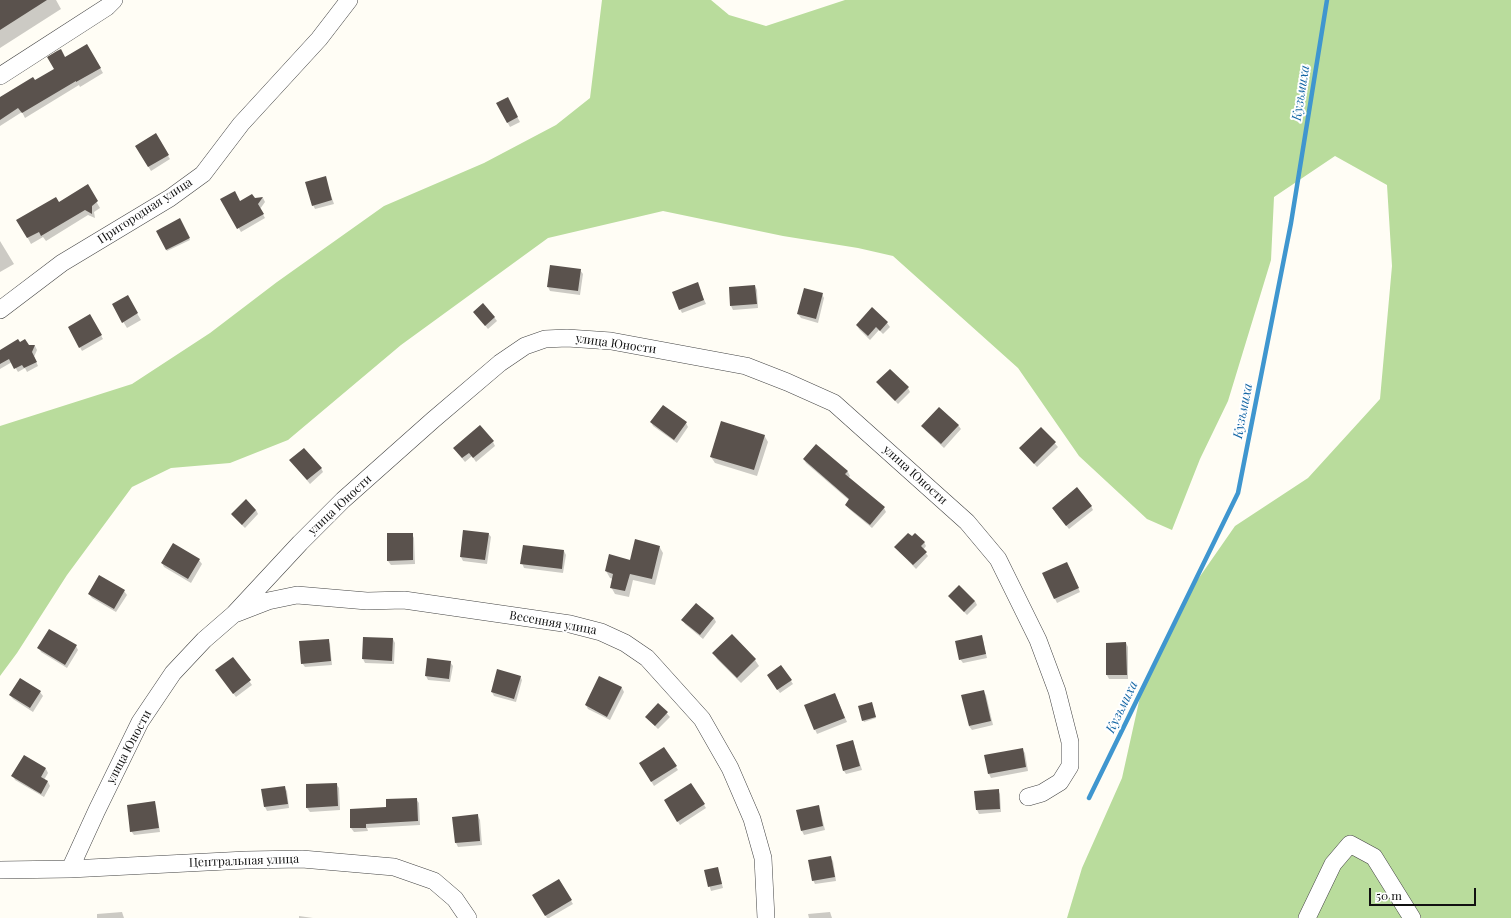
<!DOCTYPE html>
<html>
<head>
<meta charset="utf-8">
<style>
  body { margin:0 }
  #map { position:relative; width:1511px; height:918px; overflow:hidden; background:#fffdf5; font-family:"Playfair Display",serif }
  canvas { display:block }
  .scale { position:absolute; left:1369px; top:888px; width:107px; height:18px; box-sizing:border-box; border:2px solid #111; border-top:0; padding-left:5px; font-size:12px; line-height:14px; white-space:nowrap; color:#111; -webkit-text-stroke:3px #fff; paint-order:stroke }
</style>
</head>
<body>
<div id="map">
<canvas width="1511" height="918"></canvas>
<div class="scale">50 m</div>
</div>
<script>
const g = document.querySelector('canvas').getContext('2d');
g.lineJoin = 'round';
function fill(path, color) { g.fillStyle = color; g.fill(path, 'evenodd'); }
function trace(path, color, width, dash) { g.strokeStyle = color; g.lineWidth = width; g.lineCap = dash ? 'butt' : 'round'; g.setLineDash(dash || []); g.stroke(path); }
function write(font, color, halo, rows, align = 'center') {
  g.font = font + ' "Playfair Display",serif'; g.lineWidth = 4; g.setLineDash([]); g.textBaseline = 'middle'; g.strokeStyle = halo; g.fillStyle = color; for (const [text, x, y, turn = 0] of rows) {
    g.save(); g.translate(x, y); g.rotate((+turn || 0) * Math.PI / 180); g.textAlign = isNaN(turn) ? turn : align; if (halo) g.strokeText(text, 0, 0); g.fillText(text, 0, 0); g.restore();
  }
}
fill(new Path2D(`
  M 602,0 L 711,0 L 729,15 L 766,26 L 845,0 L 1511,0 L 1511,918 L 1067,918 L 1082,868 L 1122,778 L 1142,688 L 1194,585 L 1235,526 L 1308,478 L 1380,399 L 1392,266 L 1387,185 L 1335,156 L 1274,197 L 1271,260 L 1228,401 L 1200,459 L 1172,530 L 1147,519 L 1079,456 L 1018,368 L 893,256 L 858,248 L 783,236 L 663,211 L 548,238 L 401,345 L 288,440 L 230,463 L 171,468 L 132,487 L 67,575 L 17,653 L 0,676 L 0,426 L 132,384 L 210,333 L 277,282 L 384,206 L 484,163 L 556,125 L 590,98 Z`), '#b9dc9c');
fill(new Path2D(`
  M 0,0 L 56,0 L 61,9 L 0,48 Z
  M 87,45 L 103,73 L 80,87 L 79,85 L 25,118 L 22,112 L 0,126 L 0,98 L 35,81 L 55,69 L 64,58 Z
  M 507,98 L 520,122 L 510,127 L 497,103 Z
  M 155,135 L 170,159 L 151,171 L 136,146 Z
  M 325,177 L 334,204 L 315,209 L 313,205 Z
  M 87,186 L 100,208 L 94,212 L 95,218 L 88,215 L 46,241 L 43,237 L 31,244 L 18,220 L 59,204 Z
  M 263,198 L 265,202 L 260,209 L 265,218 L 241,232 L 222,200 L 240,202 Z
  M 180,220 L 190,240 L 167,251 L 157,231 Z
  M 0,241 L 14,264 L 0,272 Z
  M 551,266 L 580,270 L 583,274 L 580,295 L 550,291 L 548,287 Z
  M 755,286 L 757,290 L 758,308 L 733,310 L 731,306 Z
  M 699,288 L 706,304 L 682,313 L 680,309 Z
  M 822,294 L 824,298 L 818,323 L 801,318 L 798,314 Z
  M 127,297 L 141,320 L 127,328 L 113,305 Z
  M 872,309 L 887,323 L 890,327 L 883,334 L 879,330 L 870,340 L 859,329 L 857,325 Z
  M 474,312 L 494,317 L 497,321 L 488,329 Z
  M 90,316 L 103,339 L 82,351 L 69,327 Z
  M 19,343 L 28,346 L 35,346 L 37,350 L 34,357 L 38,366 L 27,372 L 25,368 L 18,372 L 12,362 L 0,369 L 0,351 Z
  M 877,382 L 908,388 L 910,392 L 898,404 Z
  M 651,422 L 686,423 L 688,427 L 677,443 L 653,426 Z
  M 958,425 L 961,429 L 944,448 L 925,430 L 923,426 Z
  M 1041,428 L 1058,447 L 1037,467 L 1020,448 Z
  M 764,435 L 768,442 L 757,476 L 715,463 L 711,457 Z
  M 493,442 L 495,446 L 476,462 L 472,456 L 465,462 L 457,452 Z
  M 816,445 L 848,472 L 850,476 L 848,478 L 884,508 L 886,512 L 872,528 L 849,509 L 846,505 L 850,501 L 806,463 L 804,459 Z
  M 291,461 L 321,468 L 323,472 L 310,484 Z
  M 1091,506 L 1093,510 L 1069,529 L 1055,512 Z
  M 256,510 L 258,514 L 245,528 L 232,515 Z
  M 488,533 L 491,537 L 487,564 L 463,561 L 461,557 Z
  M 412,534 L 414,538 L 415,564 L 391,565 L 388,561 Z
  M 911,538 L 924,542 L 926,546 L 923,550 L 928,556 L 916,569 L 895,547 Z
  M 173,544 L 199,560 L 202,564 L 191,583 L 164,567 L 162,563 Z
  M 659,546 L 663,553 L 655,585 L 633,580 L 629,597 L 615,594 L 611,587 L 613,579 L 610,578 L 606,571 Z
  M 564,551 L 566,555 L 563,573 L 524,568 L 522,563 Z
  M 1069,567 L 1080,592 L 1057,603 L 1043,574 Z
  M 124,591 L 127,595 L 116,612 L 92,598 L 89,594 Z
  M 949,596 L 975,601 L 977,605 L 967,615 Z
  M 714,618 L 716,622 L 703,639 L 685,624 L 683,620 Z
  M 981,636 L 983,640 L 987,658 L 963,663 L 960,659 Z
  M 364,638 L 393,639 L 395,643 L 394,664 L 365,663 L 363,659 Z
  M 328,640 L 330,644 L 332,665 L 305,667 L 302,663 Z
  M 1126,643 L 1128,647 L 1128,679 L 1109,679 L 1107,675 Z
  M 76,646 L 78,650 L 67,668 L 41,652 L 39,648 Z
  M 714,653 L 755,660 L 759,666 L 741,683 L 717,659 Z
  M 233,658 L 252,685 L 236,697 L 219,674 Z
  M 450,662 L 453,666 L 450,682 L 428,680 L 426,676 Z
  M 520,676 L 522,680 L 516,702 L 494,696 L 492,692 Z
  M 600,677 L 622,688 L 624,692 L 610,720 L 588,709 L 586,705 Z
  M 770,679 L 791,681 L 793,684 L 780,693 Z
  M 983,691 L 986,695 L 993,725 L 972,730 L 969,726 Z
  M 40,692 L 43,696 L 33,712 L 13,699 L 10,695 Z
  M 835,694 L 847,722 L 817,734 L 805,706 Z
  M 658,704 L 670,717 L 658,729 L 646,717 Z
  M 872,705 L 876,718 L 864,722 L 863,720 Z
  M 853,741 L 862,770 L 846,774 L 844,771 Z
  M 664,748 L 678,770 L 654,786 L 640,763 Z
  M 1022,749 L 1025,753 L 1028,771 L 991,778 L 989,774 Z
  M 46,769 L 48,773 L 44,780 L 48,782 L 50,786 L 44,797 L 15,780 L 13,776 Z
  M 336,784 L 339,788 L 340,810 L 310,812 L 307,808 Z
  M 691,784 L 706,808 L 680,825 L 665,801 Z
  M 284,787 L 287,791 L 289,808 L 267,811 L 265,807 L 262,790 Z
  M 998,790 L 1000,794 L 1001,812 L 979,814 L 977,810 Z
  M 416,799 L 419,803 L 420,825 L 367,828 L 368,831 L 354,832 L 351,828 L 387,808 Z
  M 154,802 L 156,806 L 160,832 L 134,835 L 131,831 Z
  M 818,806 L 820,810 L 825,830 L 804,835 L 802,831 Z
  M 478,816 L 480,820 L 482,845 L 458,847 L 456,843 Z
  M 830,857 L 833,861 L 836,881 L 815,884 L 813,880 Z
  M 717,868 L 719,872 L 723,888 L 711,891 L 705,871 Z
  M 559,881 L 573,904 L 549,918 L 547,918 L 534,895 Z
  M 122,912 L 124,918 L 97,918 L 97,914 Z
  M 830,912 L 832,918 L 809,918 L 808,914 Z
  M 299,916 L 313,918 L 299,918 Z`), '#0003');
trace(new Path2D(`
  M 1089,798 L 1238,493 L 1291,223 L 1327,0`), '#3f96cf', 4.5);
fill(new Path2D(`
  M 0,0 L 47,0 L 0,30 Z
  M 87,44 L 101,68 L 76,82 L 76,81 L 22,113 L 18,108 L 0,120 L 0,97 L 33,77 L 35,80 L 54,69 L 47,57 L 57,51 L 61,49 L 65,57 Z
  M 508,97 L 518,117 L 507,123 L 496,103 Z
  M 156,133 L 169,155 L 148,167 L 135,146 Z
  M 326,176 L 332,200 L 312,206 L 305,182 Z
  M 88,184 L 98,201 L 92,206 L 92,214 L 85,210 L 41,236 L 39,232 L 27,238 L 16,220 L 56,197 L 59,202 Z
  M 235,191 L 240,201 L 252,194 L 255,198 L 263,197 L 258,204 L 264,214 L 237,229 L 220,199 Z
  M 180,218 L 190,238 L 166,250 L 156,231 Z
  M 550,265 L 581,269 L 578,291 L 547,287 Z
  M 698,282 L 704,300 L 679,310 L 672,292 Z
  M 755,285 L 757,304 L 730,306 L 729,287 Z
  M 804,288 L 823,293 L 816,319 L 797,314 Z
  M 128,295 L 138,313 L 122,323 L 112,304 Z
  M 483,303 L 495,317 L 485,326 L 473,312 Z
  M 872,307 L 888,322 L 880,331 L 876,327 L 868,336 L 856,325 Z
  M 90,314 L 102,335 L 79,348 L 68,327 Z
  M 18,339 L 20,342 L 25,339 L 29,345 L 35,345 L 32,352 L 37,362 L 24,368 L 22,365 L 14,369 L 9,359 L 0,364 L 0,350 Z
  M 890,369 L 909,387 L 895,401 L 876,382 Z
  M 663,405 L 687,422 L 674,440 L 650,422 Z
  M 939,407 L 959,425 L 941,444 L 921,426 Z
  M 721,421 L 765,435 L 754,470 L 710,457 Z
  M 480,425 L 494,441 L 473,458 L 469,453 L 462,458 L 453,448 Z
  M 1041,427 L 1056,442 L 1034,464 L 1019,448 Z
  M 816,444 L 848,471 L 845,474 L 885,507 L 870,525 L 845,505 L 849,499 L 803,459 Z
  M 304,448 L 322,468 L 307,480 L 289,460 Z
  M 1077,487 L 1092,506 L 1066,526 L 1052,508 Z
  M 246,499 L 256,510 L 242,525 L 231,514 Z
  M 463,530 L 489,533 L 485,560 L 460,557 Z
  M 387,533 L 413,533 L 413,560 L 387,561 Z
  M 908,533 L 912,536 L 915,533 L 925,542 L 921,546 L 927,552 L 913,565 L 894,547 Z
  M 635,539 L 660,546 L 652,579 L 630,574 L 625,591 L 610,588 L 613,574 L 605,571 L 609,554 L 630,560 Z
  M 173,543 L 200,559 L 188,579 L 161,563 Z
  M 523,545 L 564,550 L 562,569 L 520,564 Z
  M 1067,562 L 1079,588 L 1054,599 L 1042,573 Z
  M 99,575 L 125,590 L 114,609 L 88,594 Z
  M 959,585 L 975,601 L 964,612 L 948,596 Z
  M 696,603 L 714,618 L 700,635 L 681,620 Z
  M 49,629 L 77,645 L 65,665 L 37,648 Z
  M 732,634 L 756,659 L 737,678 L 712,653 Z
  M 982,635 L 986,654 L 959,660 L 955,641 Z
  M 363,637 L 393,638 L 392,661 L 362,659 Z
  M 329,639 L 331,661 L 301,664 L 299,641 Z
  M 1126,642 L 1127,675 L 1106,675 L 1106,643 Z
  M 233,657 L 251,680 L 233,694 L 215,670 Z
  M 427,658 L 451,661 L 449,679 L 425,676 Z
  M 781,665 L 792,680 L 777,690 L 767,675 Z
  M 497,669 L 521,676 L 514,699 L 491,692 Z
  M 599,676 L 622,687 L 607,717 L 585,705 Z
  M 20,678 L 41,691 L 30,708 L 9,695 Z
  M 984,690 L 991,721 L 969,726 L 961,695 Z
  M 835,693 L 845,718 L 814,730 L 804,705 Z
  M 872,702 L 876,717 L 862,721 L 858,706 Z
  M 658,703 L 668,712 L 655,726 L 645,717 Z
  M 853,740 L 860,766 L 843,771 L 836,745 Z
  M 664,747 L 677,766 L 651,782 L 639,763 Z
  M 1023,748 L 1026,767 L 988,774 L 984,755 Z
  M 24,755 L 46,768 L 41,777 L 48,781 L 41,794 L 11,776 Z
  M 337,783 L 338,806 L 306,808 L 306,784 Z
  M 691,783 L 705,804 L 677,822 L 664,800 Z
  M 285,786 L 288,804 L 264,807 L 261,789 Z
  M 999,789 L 1000,809 L 976,810 L 974,791 Z
  M 417,798 L 418,821 L 366,824 L 366,828 L 350,828 L 350,809 L 386,807 L 386,799 Z
  M 155,801 L 159,828 L 130,832 L 127,805 Z
  M 819,805 L 823,826 L 801,831 L 796,810 Z
  M 478,814 L 480,841 L 455,843 L 452,817 Z
  M 831,856 L 835,877 L 812,881 L 808,860 Z
  M 718,867 L 722,884 L 708,887 L 704,870 Z
  M 559,879 L 572,900 L 545,916 L 532,895 Z`), '#5a524d');
const minor = new Path2D(`
  M 0,76 L 107,7 L 114,0
  M 0,310 L 62,263 L 170,198 L 203,174 L 241,124 L 319,39 L 349,0
  M 237,613 L 268,601 L 297,595 L 367,601 L 404,600 L 570,624 L 601,632 L 625,643 L 647,658 L 702,719 L 730,768 L 752,819 L 763,858 L 766,918
  M 70,869 L 97,810 L 140,722 L 173,673 L 204,640 L 234,614 L 300,543 L 343,500 L 433,420 L 500,363 L 525,346 L 545,339 L 567,338 L 611,341 L 746,366 L 787,382 L 834,403 L 967,522 L 998,559 L 1038,640 L 1057,691 L 1070,742 L 1070,766 L 1060,782 L 1042,793 L 1028,797
  M 0,870 L 70,869 L 246,860 L 302,859 L 394,867 L 434,881 L 455,899 L 468,918
  M 1307,918 L 1333,864 L 1350,844 L 1374,857 L 1412,918`);
trace(minor, '#444', 18);
trace(minor, '#fff', 17);
write('12px', '#111', '#fff', [
  ["Пригородная улица",145,211,-33],
  ["улица Юности",616,344,8],
  ["улица Юности",915,475,42],
  ["улица Юности",340,505,-43],
  ["Весенняя улица",553,623,10],
  ["улица Юности",129,747,-62],
  ["Центральная улица",244,861,-2]
]);
write('italic 13px', '#1768a6', '#fff', [
  ["Кузьмиха",1301,93,-81],
  ["Кузьмиха",1243,411,-79],
  ["Кузьмиха",1122,707,-64]
]);
</script>
</body>
</html>
